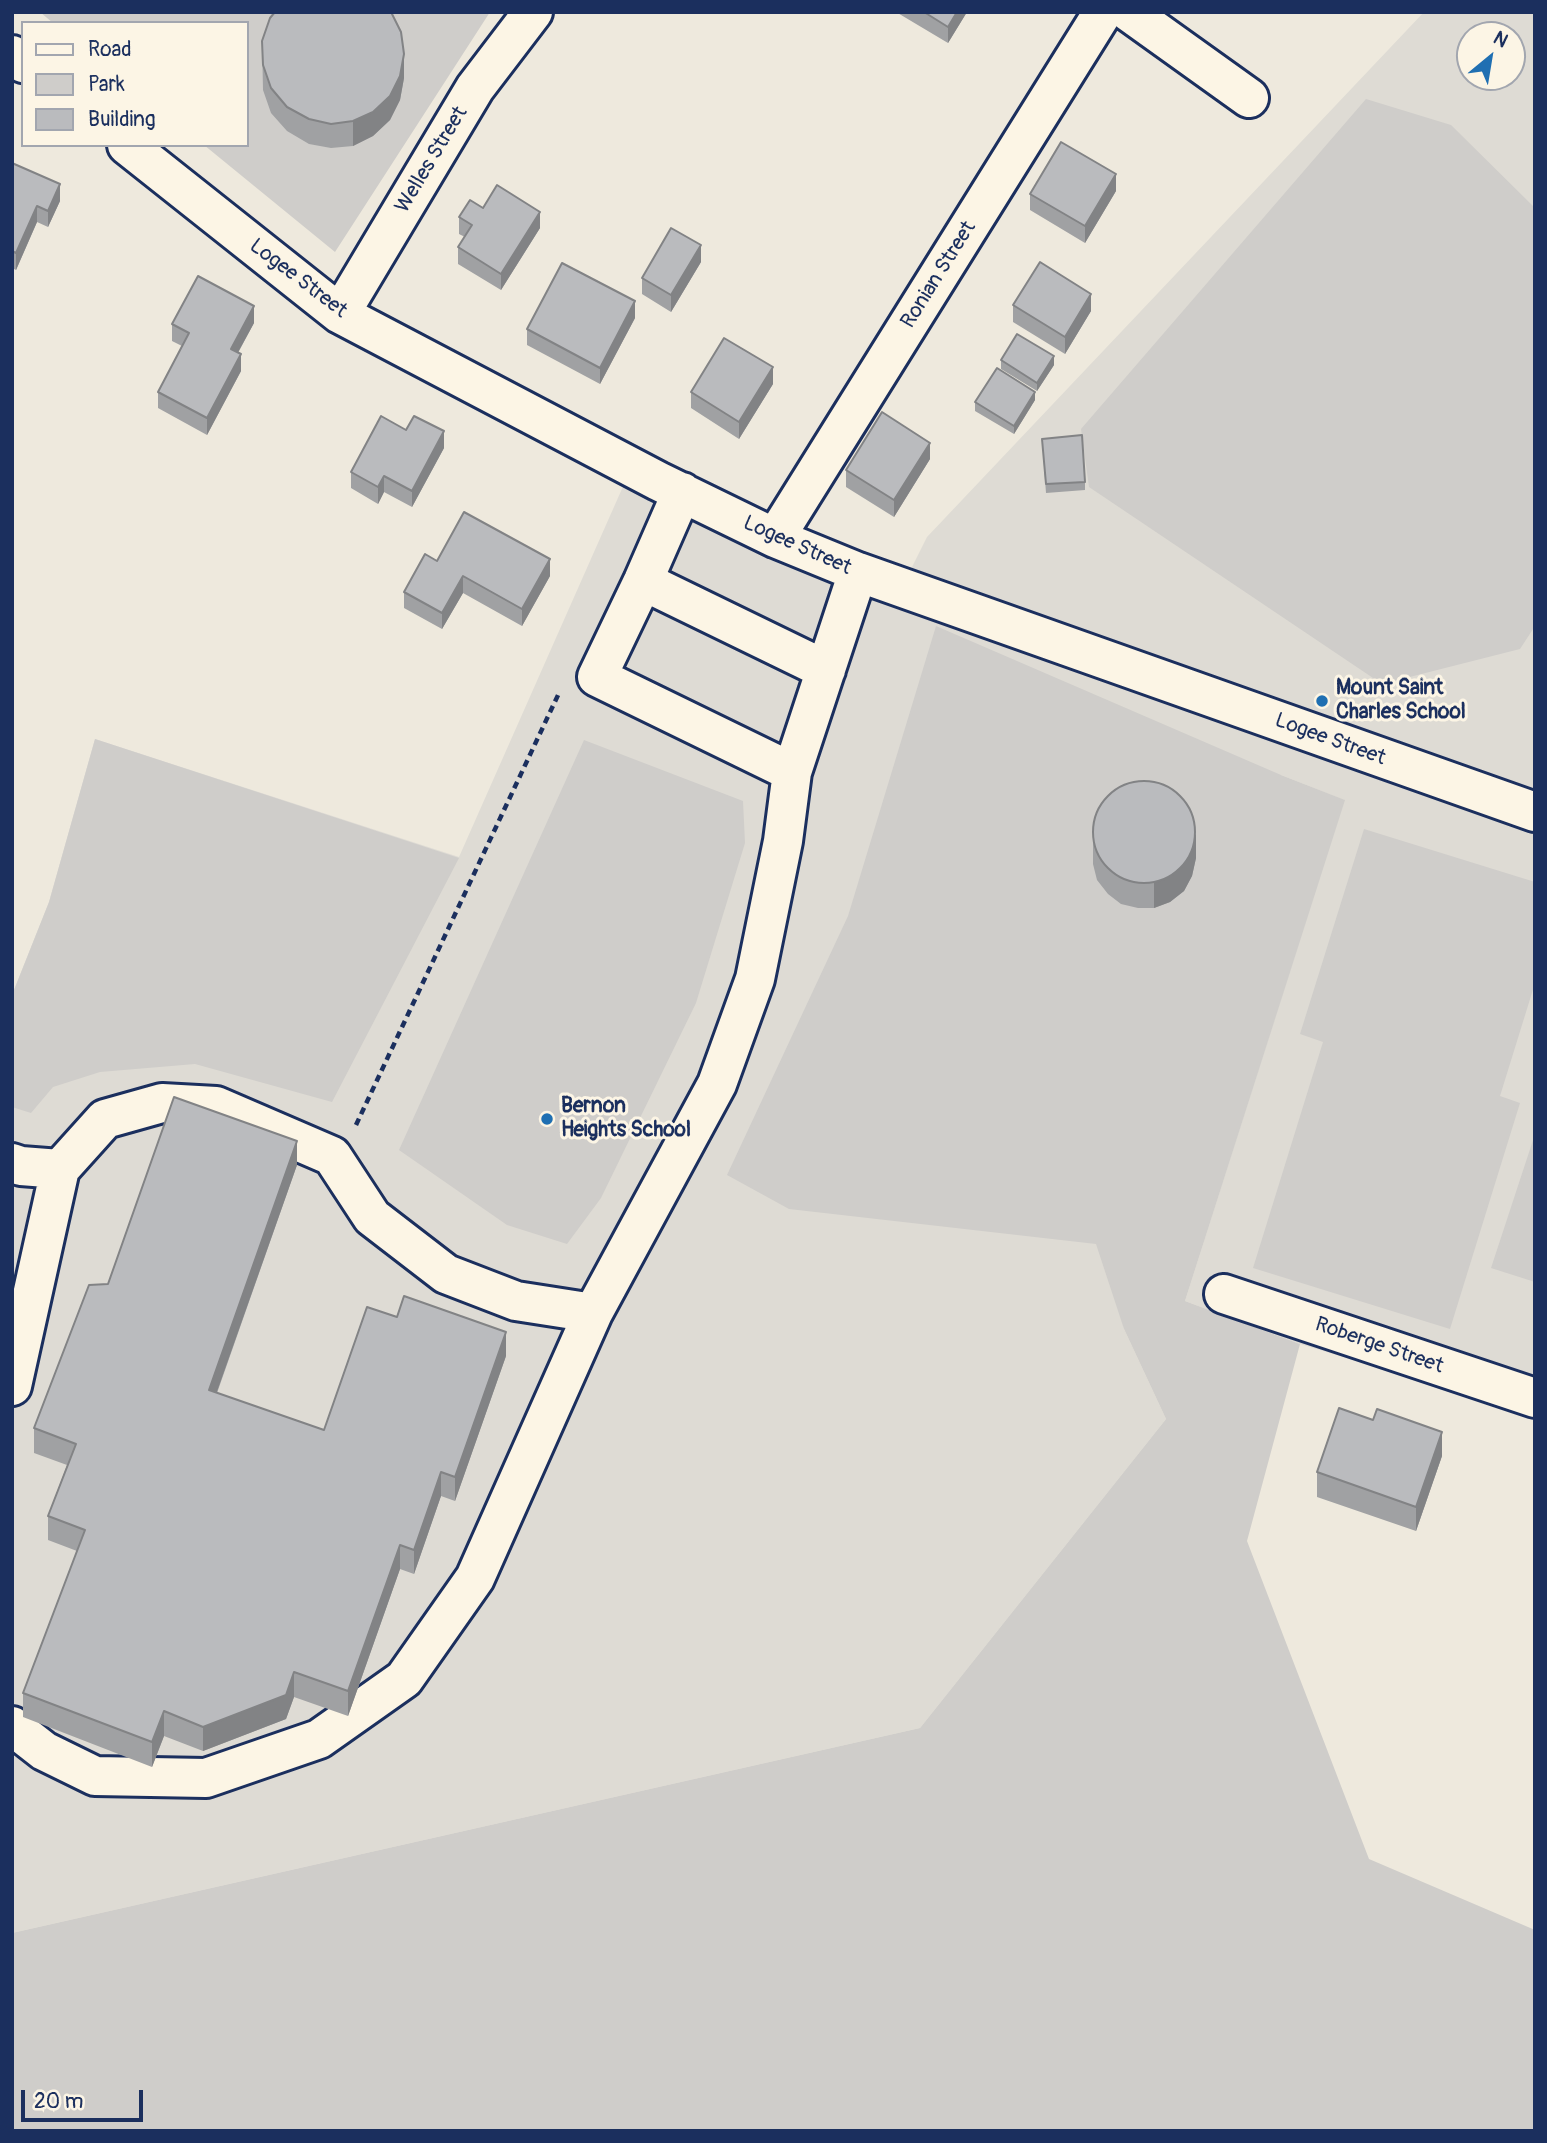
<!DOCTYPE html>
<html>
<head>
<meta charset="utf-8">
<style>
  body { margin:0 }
  #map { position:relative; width:1547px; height:2143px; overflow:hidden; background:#eee9dd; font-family:Pangolin,sans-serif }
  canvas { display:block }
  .frame { position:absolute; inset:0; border:14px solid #1b2f5e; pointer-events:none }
  .legend { position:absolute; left:21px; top:21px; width:228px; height:126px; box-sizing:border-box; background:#fcf5e5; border:2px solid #a2a6af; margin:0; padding:9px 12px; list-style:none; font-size:21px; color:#1b2f5e }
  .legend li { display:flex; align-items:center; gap:14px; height:35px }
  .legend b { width:35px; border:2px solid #a2a6af }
  .north { position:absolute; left:1456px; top:21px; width:70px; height:70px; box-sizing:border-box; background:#fcf5e5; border:2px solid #a2a6af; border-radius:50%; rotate:30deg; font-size:19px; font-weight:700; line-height:28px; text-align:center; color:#1b2f5e }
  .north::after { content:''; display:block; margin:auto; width:24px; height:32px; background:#1f6fb2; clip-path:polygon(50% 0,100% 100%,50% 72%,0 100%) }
  .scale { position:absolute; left:21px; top:2090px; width:122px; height:32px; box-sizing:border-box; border:4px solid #1b2f5e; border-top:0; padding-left:9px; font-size:21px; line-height:24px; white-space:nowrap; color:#1b2f5e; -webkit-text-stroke:5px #fcf5e5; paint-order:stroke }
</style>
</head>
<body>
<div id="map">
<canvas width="1547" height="2143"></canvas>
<div class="frame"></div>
<ul class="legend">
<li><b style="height:9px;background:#fcf5e5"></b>Road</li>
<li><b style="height:19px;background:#cfcdca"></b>Park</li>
<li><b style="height:19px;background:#babbbe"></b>Building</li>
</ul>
<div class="north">N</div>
<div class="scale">20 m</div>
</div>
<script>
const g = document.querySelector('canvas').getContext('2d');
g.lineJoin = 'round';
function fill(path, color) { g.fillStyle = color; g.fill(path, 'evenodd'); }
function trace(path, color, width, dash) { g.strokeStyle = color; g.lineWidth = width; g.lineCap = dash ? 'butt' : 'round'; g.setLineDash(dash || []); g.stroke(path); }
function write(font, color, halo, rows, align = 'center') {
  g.font = font + ' Pangolin,sans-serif'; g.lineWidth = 6; g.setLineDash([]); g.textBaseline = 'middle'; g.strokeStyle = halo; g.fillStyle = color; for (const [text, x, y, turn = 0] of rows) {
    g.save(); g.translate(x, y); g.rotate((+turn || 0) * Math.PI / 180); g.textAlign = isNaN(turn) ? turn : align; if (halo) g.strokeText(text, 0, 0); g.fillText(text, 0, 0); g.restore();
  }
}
fill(new Path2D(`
  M 1424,12 L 1535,12 L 1535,1414 L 1300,1344 L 1185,1301 L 1344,800 L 1281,775 L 1064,950 L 1124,1329 L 1166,1419 L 920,1728 L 12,1933 L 12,995 L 49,902 L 95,739 L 459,857 L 625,482 L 892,607 L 927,537 ZM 1470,35 L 1512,35 L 1512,77 L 1470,77 Z`), '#dedbd4');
fill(new Path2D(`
  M 40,12 L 490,12 L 335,252 L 204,145 L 247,145 L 247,23 L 53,23 Z
  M 1366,99 L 1451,125 L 1535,208 L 1535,626 L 1520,649 L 1382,684 L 1089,487 L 1081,429 Z
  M 936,626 L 1281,775 L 1345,800 L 1185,1301 L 1300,1344 L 1247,1541 L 1369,1859 L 1535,1930 L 1535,2131 L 12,2131 L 12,1933 L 920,1728 L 1166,1419 L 1124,1329 L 1096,1244 L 789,1209 L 727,1175 L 848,916 Z
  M 95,739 L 459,858 L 332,1102 L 195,1064 L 100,1072 L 53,1087 L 31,1113 L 12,1107 L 12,995 L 49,902 Z
  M 584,740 L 743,801 L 745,843 L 696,1003 L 601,1198 L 567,1244 L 507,1225 L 399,1150 Z
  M 1364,829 L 1535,882 L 1535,983 L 1500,1096 L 1520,1103 L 1450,1329 L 1253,1268 L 1323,1042 L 1300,1034 Z
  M 1535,1134 L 1535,1282 L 1491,1268 Z`), '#cfcdca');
const minor = new Path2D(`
  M 1129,12 L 1249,98
  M 12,55 L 23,63
  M 127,145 L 340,314 L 658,481 L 775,538 L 858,572 L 1535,812
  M 340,314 L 475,88 L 533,12
  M 682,492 L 643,581 L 597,677 L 792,772
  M 775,538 L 1103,12
  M 643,581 L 826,670
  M 12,1163 L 21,1166 L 60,1169 L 12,1386
  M 60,1169 L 105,1119 L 162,1103 L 216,1106 L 332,1156 L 372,1217 L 446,1274 L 516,1301 L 593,1313
  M 1224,1294 L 1535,1398
  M 12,1726 L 44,1751 L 95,1776 L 206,1778 L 319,1739 L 404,1679 L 475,1578 L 593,1313 L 717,1084 L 755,979 L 783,841 L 792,772 L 858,572`);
trace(minor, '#1b2f5e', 44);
trace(new Path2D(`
  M 356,1125 L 559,693`), '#1b2f5e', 4.5, [7, 5]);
trace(minor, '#fcf5e5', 38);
fill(new Path2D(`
  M 896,12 L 967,12 L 948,43 Z
  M 262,41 L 404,78 L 400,100 L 390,120 L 373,136 L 353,146 L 331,148 L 309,144 L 287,131 L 271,113 L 263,90 Z
  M 12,163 L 60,201 L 48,227 L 37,222 L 16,270 L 12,268 Z
  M 1116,191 L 1085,243 L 1030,210 L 1030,194 Z
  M 483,208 L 540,228 L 501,290 L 458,264 L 458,247 L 465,237 L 459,234 L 459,217 Z
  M 701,262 L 671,312 L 642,294 L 642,278 Z
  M 1013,305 L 1091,311 L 1065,354 L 1013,322 Z
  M 635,318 L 600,384 L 527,345 L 527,329 Z
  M 254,323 L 238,353 L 241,371 L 207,435 L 158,408 L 158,392 L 182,346 L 172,341 L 172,324 Z
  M 1001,360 L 1054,365 L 1037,391 L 1001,369 Z
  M 773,384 L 739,439 L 691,408 L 691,392 Z
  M 1035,400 L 1014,434 L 975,411 L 975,402 Z
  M 406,430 L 444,448 L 412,507 L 384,492 L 378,504 L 351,488 L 351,472 Z
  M 1042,439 L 1085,482 L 1085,490 L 1046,493 Z
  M 930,459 L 894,517 L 846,487 L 846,470 Z
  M 437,561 L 550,576 L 522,626 L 463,593 L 442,629 L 404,608 L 404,592 Z
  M 1093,824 L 1196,858 L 1192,876 L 1184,891 L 1170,902 L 1154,908 L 1138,908 L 1121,904 L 1108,894 L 1097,880 L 1093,864 Z
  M 297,1165 L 217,1393 L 324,1430 L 506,1356 L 455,1501 L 441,1496 L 414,1574 L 400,1569 L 348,1716 L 294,1697 L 286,1719 L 203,1751 L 164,1736 L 152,1767 L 23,1717 L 23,1693 L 77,1551 L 48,1540 L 48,1516 L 67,1465 L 34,1453 L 34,1428 L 108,1284 Z
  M 1373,1420 L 1442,1456 L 1416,1531 L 1317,1497 L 1317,1472 Z`), '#a0a1a3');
fill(new Path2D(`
  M 957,12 L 967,12 L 948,43 L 948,27 Z
  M 404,54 L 404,78 L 400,100 L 390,120 L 373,136 L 353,146 L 353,121 Z
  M 1116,174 L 1116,191 L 1085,243 L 1085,226 Z
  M 60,184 L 60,201 L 48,227 L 48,211 Z
  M 37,206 L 37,222 L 16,270 L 16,253 Z
  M 540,212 L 540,228 L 501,290 L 501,274 Z
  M 701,245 L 701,262 L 671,312 L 671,295 Z
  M 1091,294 L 1091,311 L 1065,354 L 1065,337 Z
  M 635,301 L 635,318 L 600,384 L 600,368 Z
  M 254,306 L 254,323 L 231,365 L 231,349 Z
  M 241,354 L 241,371 L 207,435 L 207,418 Z
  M 1054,356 L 1054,365 L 1037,391 L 1037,383 Z
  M 773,367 L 773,384 L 739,439 L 739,422 Z
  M 1035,392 L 1035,400 L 1014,434 L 1014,426 Z
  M 444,431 L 444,448 L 412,507 L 412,491 Z
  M 930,443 L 930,459 L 894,517 L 894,500 Z
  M 384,476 L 384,492 L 378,504 L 378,487 Z
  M 550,559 L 550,576 L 522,626 L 522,609 Z
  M 463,576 L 463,593 L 442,629 L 442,613 Z
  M 1196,834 L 1196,858 L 1192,876 L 1184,891 L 1170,902 L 1154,908 L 1154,883 Z
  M 297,1141 L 297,1165 L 209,1414 L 209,1390 Z
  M 506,1332 L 506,1356 L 455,1501 L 455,1477 Z
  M 1442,1432 L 1442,1456 L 1416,1531 L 1416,1507 Z
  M 441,1472 L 441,1496 L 414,1574 L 414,1550 Z
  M 400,1545 L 400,1569 L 348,1716 L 348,1691 Z
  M 294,1672 L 294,1697 L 286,1719 L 203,1751 L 203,1727 Z
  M 164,1711 L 164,1736 L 152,1767 L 152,1742 Z`), '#828385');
const building = new Path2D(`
  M 275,12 L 391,12 L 401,32 L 404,54 L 400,76 L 390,96 L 373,112 L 353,121 L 331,124 L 309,119 L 287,107 L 271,88 L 263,65 L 262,41 L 270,18 Z
  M 924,12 L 957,12 L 948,27 Z
  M 1061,142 L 1116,174 L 1085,226 L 1030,194 Z
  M 12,163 L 60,184 L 48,211 L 37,206 L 16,253 L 12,251 Z
  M 497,185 L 540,212 L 501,274 L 458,247 L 472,225 L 459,217 L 470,200 L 483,208 Z
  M 671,228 L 701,245 L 671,295 L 642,278 Z
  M 1040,262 L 1091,294 L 1065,337 L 1013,305 Z
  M 562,263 L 635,301 L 600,368 L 527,329 Z
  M 198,276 L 254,306 L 231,349 L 241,354 L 207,418 L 158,392 L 189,333 L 172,324 Z
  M 1017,334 L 1054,356 L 1037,383 L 1001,360 Z
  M 724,338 L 773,367 L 739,422 L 691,392 Z
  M 997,368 L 1035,392 L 1014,426 L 975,402 Z
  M 882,412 L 930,443 L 894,500 L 846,470 Z
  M 381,416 L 406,430 L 414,416 L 444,431 L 412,491 L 384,476 L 378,487 L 351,472 Z
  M 1082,435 L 1085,482 L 1046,484 L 1042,439 Z
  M 464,512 L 550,559 L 522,609 L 463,576 L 442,613 L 404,592 L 425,554 L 437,561 Z
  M1093 832a51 51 0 1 1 102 0a51 51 0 1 1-102 0Z
  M 174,1097 L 297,1141 L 209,1390 L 324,1430 L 367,1307 L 397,1317 L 404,1296 L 506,1332 L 455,1477 L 441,1472 L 414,1550 L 400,1545 L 348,1691 L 294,1672 L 286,1695 L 203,1727 L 164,1711 L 152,1742 L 23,1693 L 85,1530 L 48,1516 L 76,1444 L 34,1428 L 89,1285 L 108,1284 Z
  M 1339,1408 L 1373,1420 L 1377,1409 L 1442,1432 L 1416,1507 L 1317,1472 Z`);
fill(building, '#babbbe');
trace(building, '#828385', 2);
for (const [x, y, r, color] of [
  [1322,701,7,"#1f6fb2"],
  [547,1119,7,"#1f6fb2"]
]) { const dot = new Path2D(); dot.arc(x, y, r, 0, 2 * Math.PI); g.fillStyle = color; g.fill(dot); trace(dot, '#fcf5e5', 2.5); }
write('21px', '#1b2f5e', '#fcf5e5', [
  ["Welles Street",432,160,-59],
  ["Ronian Street",939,275,-58],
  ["Logee Street",298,279,37],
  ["Logee Street",797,546,24],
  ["Logee Street",1330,740,20],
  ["Roberge Street",1379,1346,19]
]);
write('bold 21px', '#1b2f5e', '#fcf5e5', [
  ["Mount Saint",1336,689],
  ["Charles School",1336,713],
  ["Bernon",561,1107],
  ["Heights School",561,1131]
], 'left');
</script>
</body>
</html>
